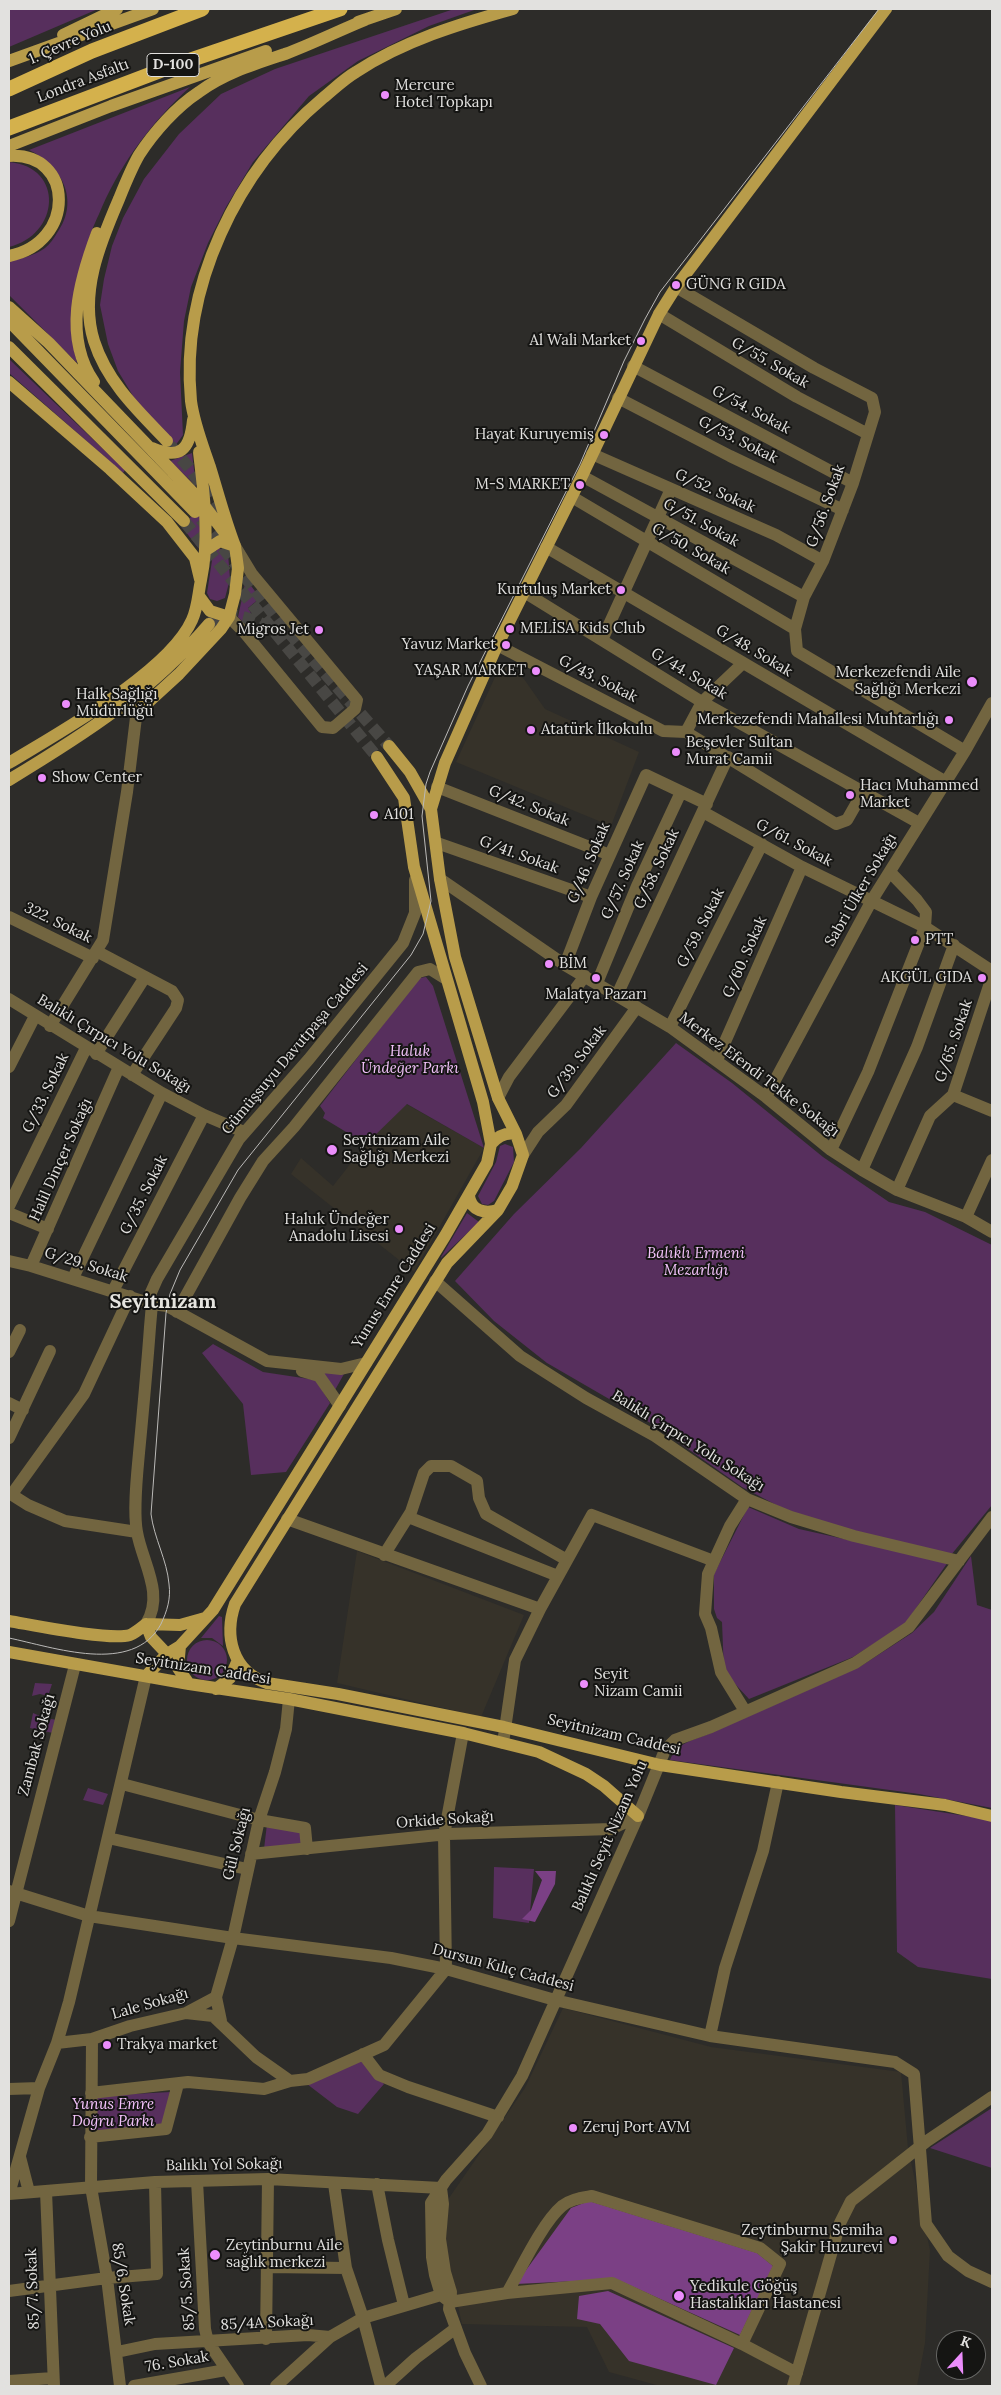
<!DOCTYPE html>
<html>
<head>
<meta charset="utf-8">
<style>
  body { margin:0 }
  #map { position:relative; width:1001px; height:2395px; overflow:hidden; background:#2d2c29; font-family:Lora,serif }
  canvas { display:block }
  .frame { position:absolute; inset:0; border:10px solid #e2e1df; pointer-events:none }
  .north { position:absolute; left:936px; top:2330px; width:50px; height:50px; box-sizing:border-box; background:#151513; border:1px solid #676765; border-radius:50%; rotate:20deg; font-size:14px; font-weight:700; line-height:20px; text-align:center; color:#e2e1df }
  .north::after { content:''; display:block; margin:auto; width:18px; height:22px; background:#eb8dfb; clip-path:polygon(50% 0,100% 100%,50% 72%,0 100%) }
</style>
</head>
<body>
<div id="map">
<canvas width="1001" height="2395"></canvas>
<div class="frame"></div>
<div class="north">K</div>
</div>
<script>
const g = document.querySelector('canvas').getContext('2d');
g.lineJoin = 'round';
function fill(path, color) { g.fillStyle = color; g.fill(path, 'evenodd'); }
function trace(path, color, width, dash) { g.strokeStyle = color; g.lineWidth = width; g.lineCap = dash ? 'butt' : 'round'; g.setLineDash(dash || []); g.stroke(path); }
function write(font, color, halo, rows, align = 'center') {
  g.font = font + ' Lora,serif'; g.lineWidth = 4; g.setLineDash([]); g.textBaseline = 'middle'; g.strokeStyle = halo; g.fillStyle = color; for (const [text, x, y, turn = 0] of rows) {
    g.save(); g.translate(x, y); g.rotate((+turn || 0) * Math.PI / 180); g.textAlign = isNaN(turn) ? turn : align; if (halo) g.strokeText(text, 0, 0); g.fillText(text, 0, 0); g.restore();
  }
}
fill(new Path2D(`
  M 502,662 L 524,679 L 545,709 L 639,752 L 611,826 L 456,762 Z
  M 406,1104 L 484,1148 L 414,1272 L 291,1174 L 301,1158 L 333,1186 L 366,1144 Z
  M 357,1551 L 524,1615 L 481,1717 L 337,1683 Z
  M 563,2008 L 711,2047 L 901,2072 L 908,2148 L 930,2250 L 925,2343 L 917,2386 L 660,2386 L 609,2372 L 587,2327 L 462,2324 L 445,2249 L 449,2198 L 525,2088 Z`), '#363229');
fill(new Path2D(`
  M 9,9 L 98,9 L 9,47 Z
  M 454,9 L 477,9 L 429,26 L 358,61 L 309,96 L 253,162 L 226,207 L 208,243 L 191,287 L 184,321 L 180,372 L 183,435 L 175,446 L 163,446 L 118,371 L 108,344 L 100,305 L 104,279 L 112,246 L 123,218 L 144,179 L 179,134 L 221,94 L 275,69 Z
  M 190,87 C 152,122 123,160 102,207 C 98,217 92,228 89,239 C 81,273 78,310 73,345 L 77,363 L 9,295 L 9,261 C 22,258 34,256 45,248 C 50,244 54,238 57,233 C 81,200 61,165 29,150 Z
  M 9,162 C 65,167 60,235 9,247 Z
  M 9,359 L 125,470 L 123,473 L 9,373 Z
  M 192,453 L 196,486 L 170,461 Z
  M 200,509 L 200,550 L 181,526 Z
  M 219,548 L 228,553 L 230,579 L 225,598 L 217,601 L 210,599 L 207,593 L 213,554 Z
  M 246,579 L 260,598 L 248,608 L 252,615 L 243,622 L 238,617 Z
  M 426,977 L 433,986 L 484,1148 L 407,1104 L 366,1144 L 323,1118 L 325,1113 L 320,1106 L 419,978 Z
  M 676,1043 L 732,1083 L 823,1157 L 889,1202 L 925,1212 L 992,1245 L 992,1505 L 951,1555 L 849,1532 L 782,1508 L 742,1487 L 654,1425 L 547,1363 L 494,1321 L 455,1281 L 514,1214 L 581,1148 Z
  M 505,1144 L 513,1147 L 514,1162 L 494,1201 L 488,1205 L 482,1204 L 478,1196 L 496,1162 L 500,1146 Z
  M 467,1213 L 479,1222 L 441,1258 L 441,1257 Z
  M 213,1344 L 263,1372 L 316,1380 L 330,1403 L 286,1472 L 251,1475 L 243,1404 L 202,1353 Z
  M 320,1371 L 344,1374 L 335,1390 Z
  M 748,1507 L 799,1529 L 948,1562 L 905,1624 L 853,1657 L 749,1699 L 724,1672 L 722,1622 L 717,1618 L 714,1609 L 714,1574 Z
  M 971,1556 L 977,1605 L 992,1610 L 992,1808 L 919,1794 L 670,1760 C 677,1743 691,1741 706,1735 L 861,1666 L 912,1633 L 934,1612 Z
  M 219,1616 L 222,1617 L 223,1646 L 212,1638 L 201,1638 Z
  M187 1660a20 20 0 1 1 40 0a20 20 0 1 1-40 0Z
  M 35,1683 L 52,1684 L 48,1696 L 40,1694 L 32,1696 Z
  M 33,1713 L 40,1716 L 41,1722 L 49,1722 L 51,1719 L 57,1720 L 53,1733 L 30,1728 Z
  M 88,1788 L 108,1794 L 103,1805 L 83,1800 Z
  M 895,1805 L 992,1820 L 992,1979 L 918,1967 L 897,1952 Z
  M 267,1824 L 301,1830 L 303,1845 L 264,1849 Z
  M 494,1867 L 534,1869 L 529,1923 L 493,1918 Z
  M 359,2059 L 384,2084 L 358,2114 L 337,2107 L 307,2084 Z
  M 171,2092 L 162,2126 L 94,2134 L 95,2096 Z
  M 992,2108 L 992,2168 L 930,2148 Z`), '#572f5d');
fill(new Path2D(`
  M 535,1871 L 556,1871 L 555,1884 L 535,1922 L 522,1919 L 531,1910 L 542,1880 Z
  M 589,2201 L 757,2253 L 773,2266 L 740,2335 L 616,2279 L 516,2284 L 571,2208 Z
  M 608,2291 L 734,2348 L 716,2385 L 629,2361 L 600,2324 L 577,2319 L 579,2296 Z`), '#7b4085');
trace(new Path2D(`
  M 170,445 L 191,470 L 224,520
  M 201,519 L 278,620 L 389,746
  M 184,521 L 377,757
  M 209,624 C 230,609 246,617 267,626`), '#484744', 12, [12, 6]);
trace(new Path2D(`
  M 676,287 L 814,368 L 872,398 L 875,412 L 853,483 L 823,561 L 804,597 L 795,629 L 797,651 L 965,751
  M 659,314 L 797,397 L 868,434
  M 633,366 L 853,483
  M 618,398 L 730,456 L 843,510
  M 592,454 L 776,535 L 823,561
  M 582,476 L 804,597
  M 572,497 L 795,629
  M 546,547 L 946,782
  M 524,592 L 702,702 L 919,823
  M 229,617 L 244,632 L 322,727 L 333,728 L 355,709 L 357,700 L 252,574 L 235,546
  M 602,640 L 671,489
  M 497,645 L 663,731 L 686,732
  M 686,732 L 836,824 L 847,820 L 863,792
  M 686,732 L 702,702 L 742,664
  M 437,787 L 610,855
  M 703,812 L 802,867 L 925,927 L 992,971
  M 437,843 L 591,897
  M 440,879 L 565,965 L 670,1027 L 766,1097 L 831,1150 L 862,1170 L 897,1190 L 966,1217 L 992,1232
  M 9,917 L 93,958
  M 98,952 L 172,991 L 178,1000 L 176,1008 L 132,1075
  M 565,965 L 591,897 L 646,775 L 707,804
  M 597,983 L 637,886 L 681,792
  M 617,995 L 728,757
  M 9,999 L 162,1093 L 204,1115 L 244,1132
  M 50,1026 L 103,940 L 127,792 L 137,709
  M 670,1027 L 762,844
  M 96,1054 L 145,977
  M 717,1060 L 802,867
  M 9,1067 L 35,1016
  M 953,1095 L 992,1111
  M 766,1097 L 872,900 L 965,751 L 992,703
  M 498,1098 L 509,1077 L 585,976
  M 831,1150 L 868,1072 L 925,927 L 926,912 L 917,900 L 890,872
  M 523,1155 L 538,1132 L 566,1105 L 637,1007
  M 862,1170 L 917,1047 L 954,945
  M 897,1190 L 930,1116 L 953,1095 L 992,977
  M 9,1206 L 86,1048
  M 9,1213 L 48,1229
  M 966,1217 L 992,1160
  M 9,1261 L 31,1266 L 152,1304 L 167,1306 L 267,1361 L 341,1369 L 366,1363
  M 31,1266 L 119,1067
  M 73,1278 L 162,1093
  M 435,1281 L 520,1356 L 586,1398 L 655,1436 L 747,1499 L 791,1517 L 854,1536 L 959,1561
  M 113,1291 L 204,1115
  M 177,1312 L 240,1198 L 263,1161 L 294,1127 L 418,972 L 430,969 L 446,979
  M 9,1352 L 20,1330
  M 302,1371 L 319,1376 L 340,1406
  M 9,1403 L 23,1410
  M 9,1438 L 50,1351
  M 9,1493 L 28,1505 L 65,1521 L 137,1532
  M 12,1494 L 84,1394 L 130,1296
  M 408,1517 L 558,1576
  M 287,1519 L 540,1609
  M 384,1555 L 411,1512 L 424,1473 L 431,1466 L 451,1466 L 477,1481 L 479,1498 L 486,1514 L 567,1560
  M 146,1624 C 165,1594 142,1562 137,1532 C 133,1511 137,1475 139,1453 C 143,1411 147,1369 150,1327 L 152,1304 L 149,1297 L 157,1279 L 239,1139 L 309,1059 L 403,943 L 415,913 L 415,880
  M 745,1711 L 721,1672 L 711,1628 L 705,1614 L 708,1574 L 730,1526 L 747,1499
  M 503,1743 L 515,1660 L 540,1609 L 592,1515 L 714,1561
  M 122,1784 L 259,1820 L 305,1828 L 307,1849
  M 108,1838 L 247,1869
  M 251,1854 L 448,1834 L 611,1829 L 638,1816
  M 9,1891 L 89,1916 L 233,1938 L 391,1958 L 446,1969 L 555,2000 L 710,2036 L 895,2062 L 914,2074 L 926,2224 L 948,2256 L 968,2271 L 992,2282
  M 9,1921 L 75,1665
  M 186,2013 L 213,2016 L 256,2057 L 290,2081
  M 221,2021 L 216,1997 L 233,1938 L 259,1820 L 275,1772 L 286,1729 L 289,1699
  M 710,2036 L 725,1968 L 763,1851 L 778,1782
  M 92,2039 L 91,2187 L 107,2278 L 120,2386
  M 57,2043 L 92,2039 L 130,2026 L 186,2013 L 216,1997
  M 363,2054 L 379,2075 L 408,2087 L 498,2117
  M 9,2089 L 39,2088
  M 91,2093 L 188,2082 L 264,2089 L 290,2081 L 308,2079 L 384,2045 L 446,1969 L 444,1835 L 463,1733
  M 90,2137 L 166,2129 L 178,2084
  M 20,2157 L 29,2192
  M 197,2181 L 205,2329 L 208,2342 L 238,2386
  M 334,2184 L 346,2268 L 363,2318 L 381,2386
  M 377,2184 L 388,2240 L 404,2305
  M 441,2188 L 443,2204 L 440,2239 L 445,2272 L 451,2292 L 449,2309 L 465,2353 L 481,2386
  M 46,2191 L 54,2386
  M 9,2194 L 39,2088 L 57,2043 L 69,2002 L 146,1676
  M 9,2194 L 155,2182 L 268,2179 L 441,2188
  M 267,2267 L 346,2268
  M 9,2291 L 107,2278 L 157,2274 L 155,2182
  M 507,2293 C 521,2269 542,2223 562,2206 C 571,2199 581,2198 592,2196 L 760,2248 L 780,2264 L 742,2344
  M 450,2302 L 441,2295 L 435,2275 L 432,2257 L 431,2203 L 446,2180 L 487,2134 L 522,2076 L 638,1816 L 665,1750 L 675,1740 L 711,1727 L 855,1663 L 909,1627 L 992,1517
  M 450,2302 L 507,2293 L 612,2283 L 742,2344 L 797,2373
  M 266,2339 L 268,2179
  M 117,2352 L 155,2344 L 308,2335 L 330,2337
  M 9,2381 L 53,2378
  M 134,2386 L 226,2370
  M 276,2386 L 330,2337 L 363,2318 L 441,2295
  M 385,2386 L 416,2358 L 456,2328
  M 793,2386 L 840,2223 L 851,2201 L 927,2141 L 992,2097`), '#726540', 12);
trace(new Path2D(`
  M 358,22 L 396,9
  M 63,35 L 117,9
  M 9,61 L 153,9
  M 9,146 L 111,106 L 266,51
  M 9,156 C 75,152 76,243 9,256
  M 9,307 L 49,343 L 199,499 L 235,546 L 238,568 L 235,594 L 229,617 L 221,629 L 179,674 L 143,707 L 113,712
  M 9,321 L 195,512
  M 9,347 L 184,521
  M 9,382 L 110,469 L 167,522 L 195,558 L 200,579
  M 94,382 C 63,337 79,281 97,233
  M 167,441 C 138,411 107,382 94,341 C 79,293 100,243 119,199 C 125,184 131,169 139,155 C 154,132 176,107 199,92 C 225,73 255,64 285,54 C 312,44 338,31 365,20
  M 152,448 C 180,460 190,450 193,420
  M 235,546 C 225,520 218,493 210,467 C 203,446 194,424 191,401 C 180,287 237,170 323,98 C 334,89 344,79 356,72 C 403,41 459,24 513,9
  M 206,550 L 220,541 L 235,546
  M 199,596 L 210,611 L 229,617
  M 389,746 L 410,772 L 431,809 L 440,879 L 455,957 L 498,1098 L 516,1134 L 523,1155 L 512,1186 L 498,1210 L 447,1263 L 235,1604 C 224,1636 232,1671 267,1683 L 338,1694 L 504,1727 L 660,1765 L 841,1792 L 945,1805 L 992,1816
  M 9,763 C 58,733 169,672 192,620 C 198,607 198,594 201,580 C 210,536 204,496 199,452
  M 9,780 C 85,734 151,692 209,624
  M 431,809 L 445,763 L 495,650 L 582,476 L 659,314 L 676,287 L 886,9
  M 491,1144 C 498,1136 506,1132 516,1134
  M 469,1196 C 471,1211 485,1214 498,1210
  M 9,1621 C 33,1625 109,1641 130,1635 C 135,1633 141,1628 146,1624
  M 146,1624 L 180,1625 L 205,1618
  M 146,1624 L 151,1637 L 167,1654
  M 9,1652 L 189,1684 L 289,1699 L 463,1733 L 539,1752 L 586,1774 L 604,1786 L 638,1816
  M 146,1676 L 167,1654 L 180,1646
  M 189,1684 L 178,1668 L 180,1646 L 213,1610 L 445,1236 L 487,1163 L 491,1144 L 483,1102 L 414,867 L 404,798 L 377,757
  M 216,1689 L 230,1678 L 238,1660`), '#b89c4a', 12);
trace(new Path2D(`
  M 9,89 L 92,51 L 202,9
  M 9,128 L 167,68 L 340,9`), '#d4b14c', 15);
trace(new Path2D(`
  M 9,1638 C 53,1647 133,1676 161,1624 C 167,1611 171,1599 169,1584 C 167,1560 154,1538 151,1514 L 166,1313 L 170,1294 L 180,1270 L 238,1170 L 411,955 L 423,934 L 431,901 L 422,816 L 426,784 L 430,772 L 468,686 L 580,464 L 624,361 L 645,319 L 660,292 L 879,9`), '#bbbab8', 1);
for (const [x, y, r, color] of [
  [385,95,5,"#eb8dfb"],
  [676,285,5,"#eb8dfb"],
  [641,341,5,"#eb8dfb"],
  [604,435,5,"#eb8dfb"],
  [580,485,5,"#eb8dfb"],
  [621,590,5,"#eb8dfb"],
  [510,629,5,"#eb8dfb"],
  [319,630,5,"#eb8dfb"],
  [506,645,5,"#eb8dfb"],
  [536,671,5,"#eb8dfb"],
  [972,682,6,"#eb8dfb"],
  [66,704,5,"#eb8dfb"],
  [949,720,5,"#eb8dfb"],
  [531,730,5,"#eb8dfb"],
  [676,752,5,"#eb8dfb"],
  [42,778,5,"#eb8dfb"],
  [850,795,5,"#eb8dfb"],
  [374,815,5,"#eb8dfb"],
  [915,940,5,"#eb8dfb"],
  [549,964,5,"#eb8dfb"],
  [596,978,5,"#eb8dfb"],
  [982,978,5,"#eb8dfb"],
  [332,1150,6,"#eb8dfb"],
  [399,1229,5,"#eb8dfb"],
  [584,1684,5,"#eb8dfb"],
  [107,2045,5,"#eb8dfb"],
  [573,2128,5,"#eb8dfb"],
  [893,2240,5,"#eb8dfb"],
  [215,2255,6,"#eb8dfb"],
  [679,2296,6,"#eb8dfb"]
]) { const dot = new Path2D(); dot.arc(x, y, r, 0, 2 * Math.PI); g.fillStyle = color; g.fill(dot); trace(dot, '#151513', 2); }
for (const [x, y, w] of [
  [173,65,52]
]) { const box = new Path2D(); box.roundRect(x - w / 2, y - 11.5, w, 23, 4); g.fillStyle = '#151513'; g.fill(box); trace(box, '#e2e1df', 1); }
write('bold 14px', '#e2e1df', null, [
  ["D-100",173,65]
]);
write('15px', '#e2e1df', '#151513', [
  ["1. Çevre Yolu",70,43,-23],
  ["Londra Asfaltı",83,81,-21],
  ["G/55. Sokak",770,363,30],
  ["G/54. Sokak",751,410,28],
  ["G/53. Sokak",738,440,27],
  ["G/52. Sokak",715,491,24],
  ["G/56. Sokak",826,506,-70],
  ["G/51. Sokak",701,523,29],
  ["G/50. Sokak",691,549,30],
  ["G/48. Sokak",754,651,31],
  ["G/44. Sokak",689,674,31],
  ["G/43. Sokak",598,679,27],
  ["G/42. Sokak",529,806,22],
  ["G/61. Sokak",794,843,28],
  ["G/41. Sokak",519,855,20],
  ["G/46. Sokak",589,863,-67],
  ["G/58. Sokak",657,869,-65],
  ["G/57. Sokak",623,880,-66],
  ["Sabri Ülker Sokağı",861,890,-60],
  ["322. Sokak",58,923,26],
  ["G/59. Sokak",701,928,-63],
  ["G/60. Sokak",745,957,-66],
  ["G/65. Sokak",954,1041,-71],
  ["Balıklı Çırpıcı Yolu Sokağı",114,1044,31],
  ["Gümüşsuyu Davutpaşa Caddesi",295,1049,-50],
  ["G/39. Sokak",577,1062,-53],
  ["Merkez Efendi Tekke Sokağı",759,1075,37],
  ["G/33. Sokak",46,1093,-64],
  ["Halil Dinçer Sokağı",61,1160,-66],
  ["G/35. Sokak",144,1195,-63],
  ["G/29. Sokak",86,1265,17],
  ["Yunus Emre Caddesi",394,1286,-58],
  ["Balıklı Çırpıcı Yolu Sokağı",688,1441,32],
  ["Seyitnizam Caddesi",203,1669,9],
  ["Seyitnizam Caddesi",614,1735,13],
  ["Zambak Sokağı",37,1745,-75],
  ["Orkide Sokağı",445,1820,-4],
  ["Balıklı Seyit Nizam Yolu",610,1836,-66],
  ["Gül Sokağı",237,1844,-76],
  ["Dursun Kılıç Caddesi",503,1968,15],
  ["Lale Sokağı",150,2004,-16],
  ["Balıklı Yol Sokağı",224,2165,-1],
  ["85/6. Sokak",123,2284,81],
  ["85/7. Sokak",33,2289,-92],
  ["85/5. Sokak",187,2289,-94],
  ["85/4A Sokağı",267,2323,-3],
  ["76. Sokak",177,2362,-10]
]);
write('15px', '#e2e1df', '#151513', [
  ["Mercure",395,86],
  ["Hotel Topkapı",395,103],
  ["GÜNG R GIDA",686,285],
  ["Al Wali Market",631,341,"right"],
  ["Hayat Kuruyemiş",594,435,"right"],
  ["M-S MARKET",570,485,"right"],
  ["Kurtuluş Market",611,590,"right"],
  ["MELİSA Kids Club",520,629],
  ["Migros Jet",309,630,"right"],
  ["Yavuz Market",496,645,"right"],
  ["YAŞAR MARKET",526,671,"right"],
  ["Merkezefendi Aile",961,673,"right"],
  ["Sağlığı Merkezi",961,690,"right"],
  ["Halk Sağlığı",76,695],
  ["Müdürlüğü",76,712],
  ["Merkezefendi Mahallesi Muhtarlığı",939,720,"right"],
  ["Atatürk İlkokulu",541,730],
  ["Beşevler Sultan",686,743],
  ["Murat Camii",686,760],
  ["Show Center",52,778],
  ["Hacı Muhammed",860,786],
  ["Market",860,803],
  ["A101",384,815],
  ["PTT",925,940],
  ["BİM",559,964],
  ["AKGÜL GIDA",972,978,"right"],
  ["Malatya Pazarı",596,995,"center"],
  ["Seyitnizam Aile",343,1141],
  ["Sağlığı Merkezi",343,1158],
  ["Haluk Ündeğer",389,1220,"right"],
  ["Anadolu Lisesi",389,1237,"right"],
  ["Seyit",594,1675],
  ["Nizam Camii",594,1692],
  ["Trakya market",117,2045],
  ["Zeruj Port AVM",583,2128],
  ["Zeytinburnu Semiha",883,2231,"right"],
  ["Şakir Huzurevi",883,2248,"right"],
  ["Zeytinburnu Aile",226,2246],
  ["sağlık merkezi",226,2263],
  ["Yedikule Göğüş",690,2287],
  ["Hastalıkları Hastanesi",690,2304]
], 'left');
write('italic 15px', '#f3c2fb', '#151513', [
  ["Haluk",410,1052],
  ["Ündeğer Parkı",410,1069],
  ["Balıklı Ermeni",696,1254],
  ["Mezarlığı",696,1271],
  ["Yunus Emre",113,2105],
  ["Doğru Parkı",113,2122]
]);
write('bold 20px', '#e5e4df', '#151513', [
  ["Seyitnizam",163,1302]
]);
</script>
</body>
</html>
